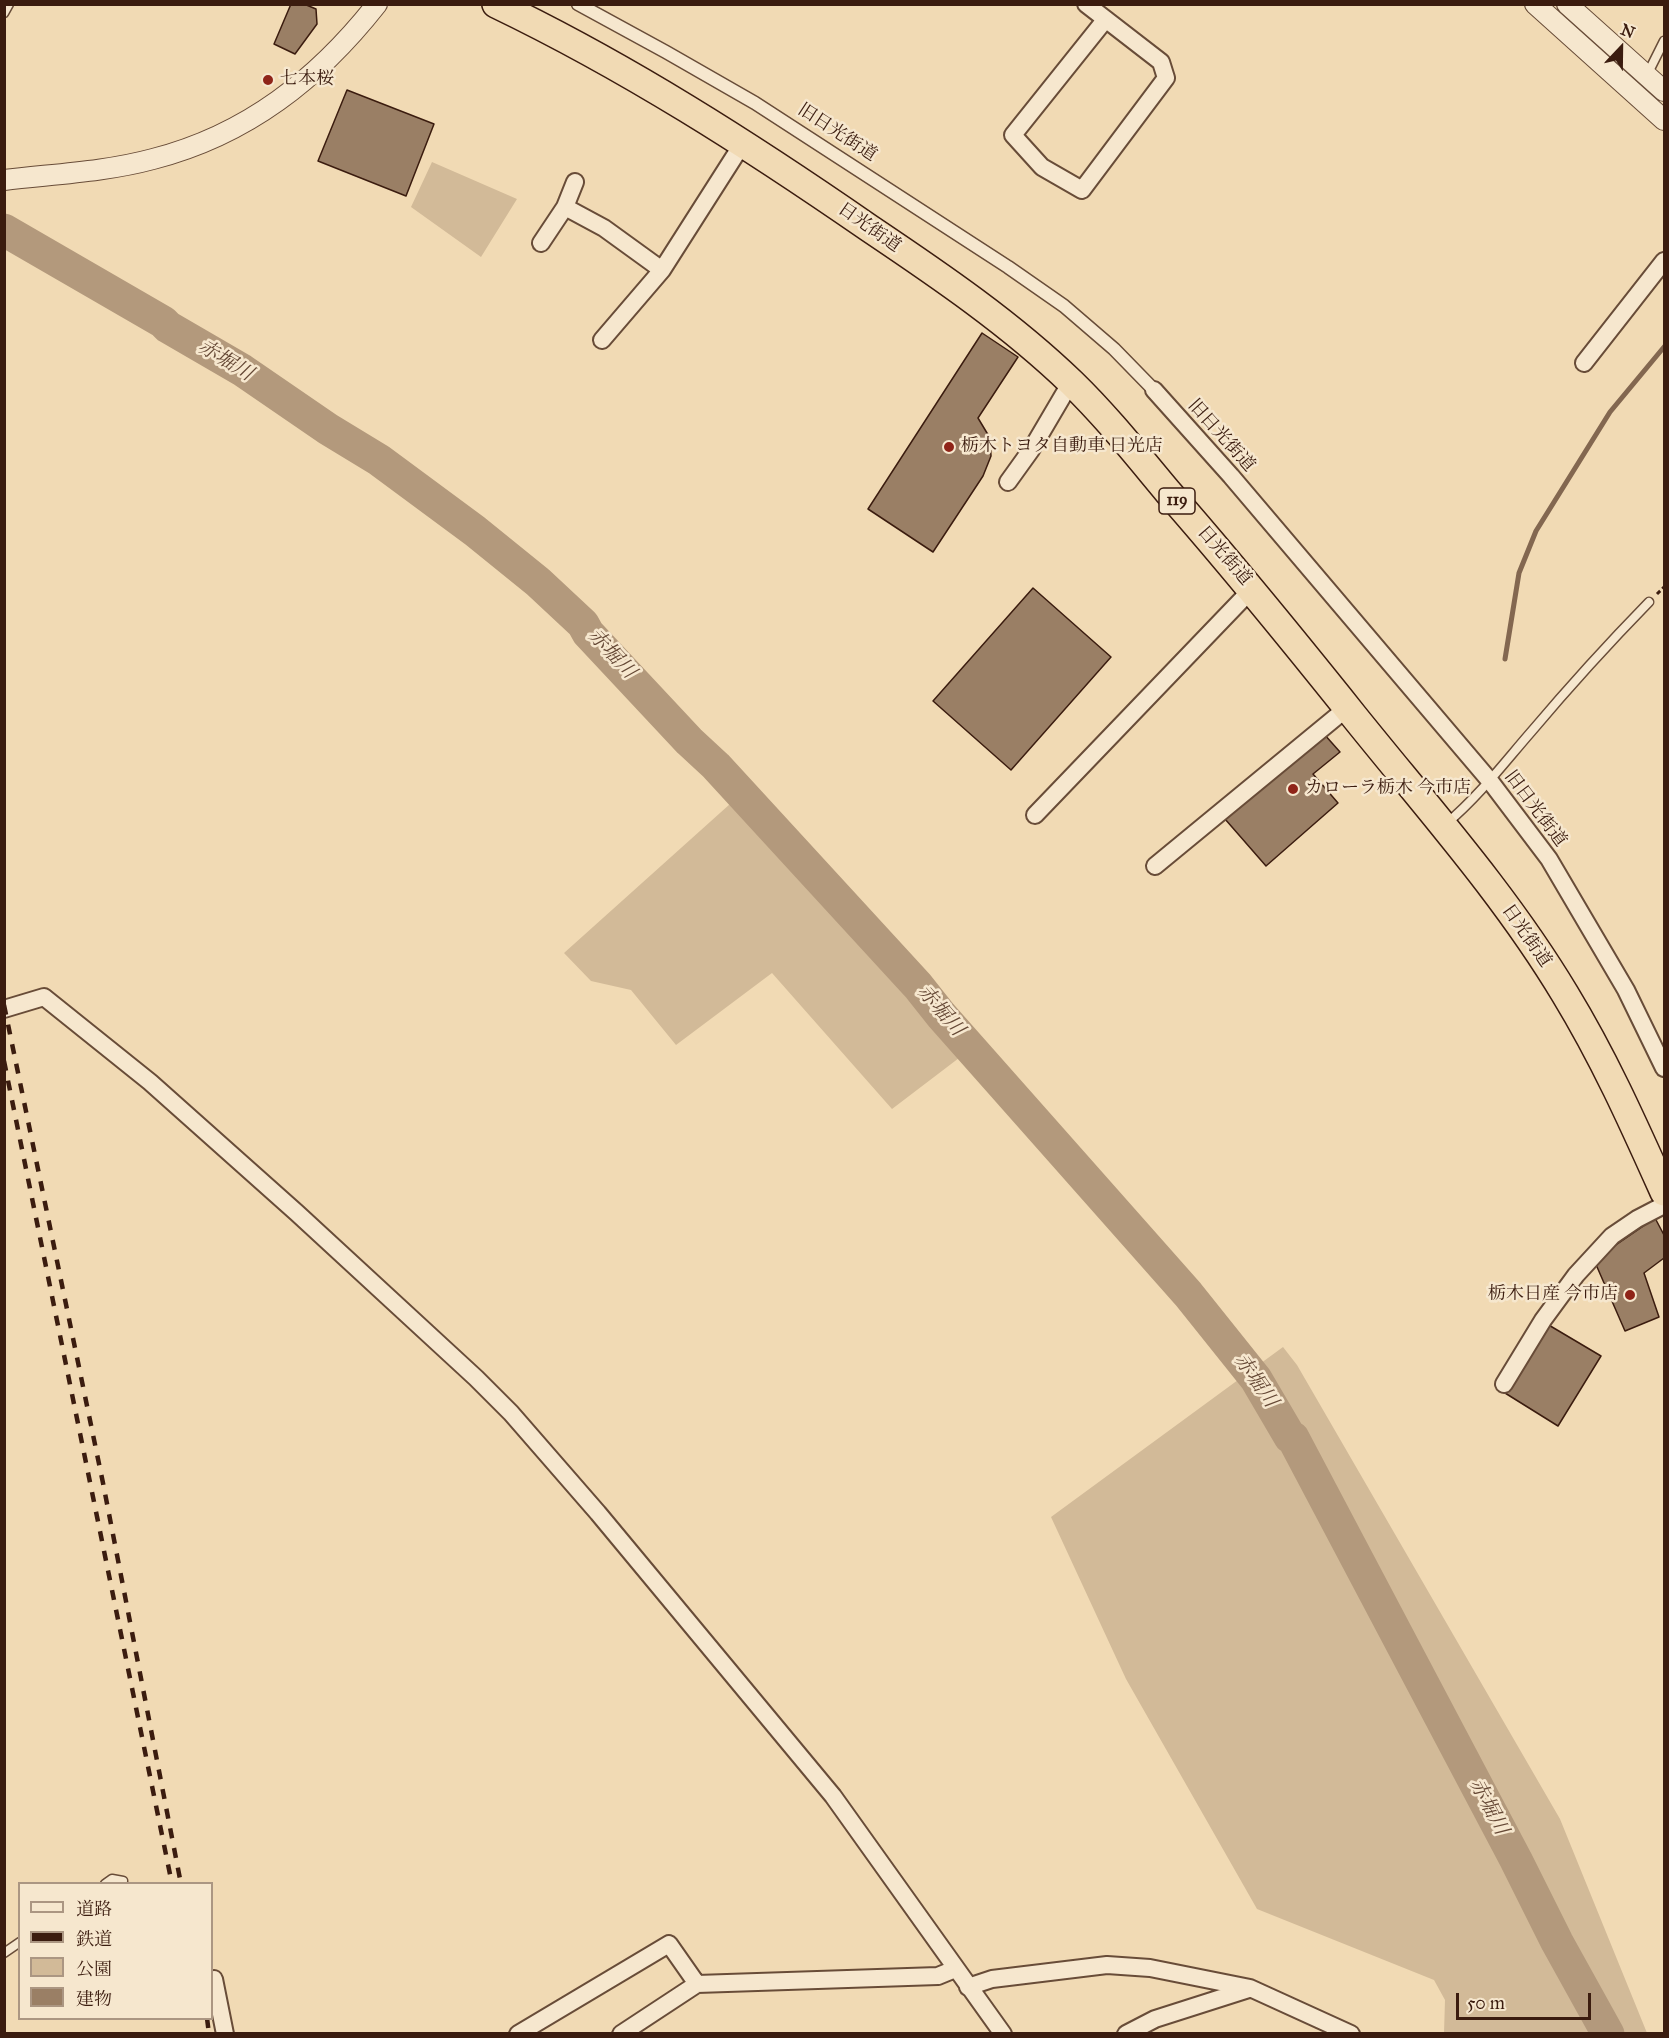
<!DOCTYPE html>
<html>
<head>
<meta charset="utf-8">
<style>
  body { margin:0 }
  #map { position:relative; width:1669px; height:2038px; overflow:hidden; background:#f1dab4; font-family:"IM FELL Great Primer","Noto Serif JP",serif }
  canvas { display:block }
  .frame { position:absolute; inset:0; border:6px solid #3b1c0f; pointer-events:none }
  .legend { position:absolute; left:18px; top:1882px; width:195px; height:138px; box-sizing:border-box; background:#f6e7ce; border:2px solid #ab9682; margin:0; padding:8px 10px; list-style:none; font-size:18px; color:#3b1c0f }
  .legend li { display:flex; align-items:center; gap:12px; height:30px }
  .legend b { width:30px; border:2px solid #ab9682 }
  .north { position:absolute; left:1591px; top:18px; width:60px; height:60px; -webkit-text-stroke:4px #f6e7ce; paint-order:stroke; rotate:22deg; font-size:16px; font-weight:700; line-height:24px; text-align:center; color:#3b1c0f }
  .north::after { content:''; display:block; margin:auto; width:21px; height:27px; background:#3b1c0f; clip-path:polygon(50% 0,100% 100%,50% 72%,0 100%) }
  .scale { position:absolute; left:1456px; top:1993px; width:135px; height:27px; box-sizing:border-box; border:3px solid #3b1c0f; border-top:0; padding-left:8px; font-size:18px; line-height:21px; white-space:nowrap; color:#3b1c0f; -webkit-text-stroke:4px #f6e7ce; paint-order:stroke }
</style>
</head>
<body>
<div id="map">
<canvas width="1669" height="2038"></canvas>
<div class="frame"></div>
<ul class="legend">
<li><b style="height:8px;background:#f6e7ce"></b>道路</li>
<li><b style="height:8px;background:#3b1c0f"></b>鉄道</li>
<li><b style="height:16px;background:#d2ba98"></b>公園</li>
<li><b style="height:16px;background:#9a7f65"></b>建物</li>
</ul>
<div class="north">N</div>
<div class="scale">50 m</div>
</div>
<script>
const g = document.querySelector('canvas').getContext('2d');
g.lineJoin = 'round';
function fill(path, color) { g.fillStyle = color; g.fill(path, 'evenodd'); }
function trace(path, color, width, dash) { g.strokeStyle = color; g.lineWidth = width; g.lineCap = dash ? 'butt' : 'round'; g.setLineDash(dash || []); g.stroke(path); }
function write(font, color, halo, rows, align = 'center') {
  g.font = font + ' "IM FELL Great Primer","Noto Serif JP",serif'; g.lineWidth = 5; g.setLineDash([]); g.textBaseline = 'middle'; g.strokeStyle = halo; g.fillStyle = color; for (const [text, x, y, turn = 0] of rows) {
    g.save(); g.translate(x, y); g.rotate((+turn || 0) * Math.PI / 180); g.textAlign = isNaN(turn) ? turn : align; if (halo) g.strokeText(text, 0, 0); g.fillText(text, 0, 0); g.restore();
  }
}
fill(new Path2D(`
  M 432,162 L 517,199 L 481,257 L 411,207 Z
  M 730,804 L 812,888 L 959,1058 L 892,1109 L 772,973 L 676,1045 L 631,990 L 591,981 L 564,953 Z
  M 1283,1347 L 1297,1365 L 1560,1819 L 1647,2033 L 1444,2033 L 1445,2000 L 1434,1980 L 1257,1909 L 1126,1679 L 1051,1517 Z`), '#d2ba98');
trace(new Path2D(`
  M 1505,659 L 1519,573 L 1536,531 L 1610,412 L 1664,347`), '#836750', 5);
trace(new Path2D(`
  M 4,230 L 163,322 L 168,327 L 242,370 L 328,429 L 379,460 L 475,531 L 538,582 L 583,624 L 588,633 L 689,741 L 716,766 L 918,986 L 941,1015 L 1188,1294 L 1256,1379 L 1290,1437 L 1293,1438 L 1516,1860 L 1557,1942 L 1608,2034`), '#b3997c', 33);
const building = new Path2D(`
  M 291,4 L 304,4 L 316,9 L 317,24 L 295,54 L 274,44 Z
  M 347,90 L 434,124 L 406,196 L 318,161 Z
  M 982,333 L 1018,357 L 978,418 L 990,438 L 991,456 L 983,476 L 933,552 L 868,509 Z
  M 1033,588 L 1111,657 L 1011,770 L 933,701 Z
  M 1324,734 L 1340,752 L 1313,774 L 1338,803 L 1266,866 L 1225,819 Z
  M 1655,1218 L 1664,1235 L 1664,1258 L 1644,1273 L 1659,1317 L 1625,1331 L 1594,1260 Z
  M 1547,1324 L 1601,1356 L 1558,1426 L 1505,1393 Z`);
fill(building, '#9a7f65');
trace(building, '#3b1c0f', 1.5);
const service = new Path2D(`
  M 4,13 L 9,4
  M 1647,75 L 1664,41
  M 1447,823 C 1479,796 1504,763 1531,732 C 1569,687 1608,644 1649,602
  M 105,1884 L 112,1879 L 123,1881
  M 4,1953 L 20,1942`);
const pedestrian = new Path2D(`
  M 578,4 L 666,52 L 755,103 L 1008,267 L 1064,306 L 1114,349 L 1154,390`);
const minor = new Path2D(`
  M 1086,4 L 1161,62 L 1166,78 L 1082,190 L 1042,167 L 1013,135 L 1105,20
  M 565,207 L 604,228 L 662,270
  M 541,243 L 565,207 L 575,182
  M 602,340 L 662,270 L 743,143
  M 1584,363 L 1664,261
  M 1154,390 L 1231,476 L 1490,781 L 1549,859 L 1626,990 L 1664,1068
  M 1008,482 L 1031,450 L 1071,382
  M 1035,815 L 1252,589
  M 1155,866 L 1347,708
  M 4,1009 L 44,997 L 150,1082 L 297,1213 L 476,1378 L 511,1413 L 598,1513 L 833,1796 L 1003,2034
  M 1504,1384 L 1543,1320 L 1576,1275 L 1612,1236 L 1637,1219 L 1664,1205
  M 214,1979 L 225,2034
  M 968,1987 L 992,1979 L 1107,1965 L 1150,1968 L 1250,1988 L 1351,2034
  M 518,2034 L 669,1944 L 697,1984
  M 621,2034 L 697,1984 L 938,1976 L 955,1969
  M 1126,2034 L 1155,2019 L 1249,1989`);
const tertiary = new Path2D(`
  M 1535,4 L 1664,120
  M 1567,4 L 1664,91
  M 4,180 C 54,174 105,172 153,159 C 247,135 318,79 377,4`);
const trunk = new Path2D(`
  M 496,4 C 627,67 749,145 869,228 C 939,275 1011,324 1072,383 C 1107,417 1137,455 1168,492 C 1232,565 1293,640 1353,715 C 1426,806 1505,894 1565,994 C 1604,1058 1633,1123 1664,1192`);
trace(service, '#684c38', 11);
trace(pedestrian, '#684c38', 15);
trace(minor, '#684c38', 20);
trace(tertiary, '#684c38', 22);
trace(trunk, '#3b1c0f', 30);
trace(new Path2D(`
  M 1657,594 L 1664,587`), '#3b1c0f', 3, [4.5, 3]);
trace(service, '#f6e7ce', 8);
trace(pedestrian, '#f6e7ce', 12);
trace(minor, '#f6e7ce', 16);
trace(tertiary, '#f6e7ce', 20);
trace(trunk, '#f1dab4', 27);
trace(new Path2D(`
  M 4,1005 L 103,1483 L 181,1884
  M 4,1061 L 172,1884
  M 207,2018 L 209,2034`), '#3b1c0f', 4.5, [10, 10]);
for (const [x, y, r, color] of [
  [268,80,6,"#8f2418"],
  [949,447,6,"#8f2418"],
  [1293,789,6,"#8f2418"],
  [1630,1295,6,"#8f2418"]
]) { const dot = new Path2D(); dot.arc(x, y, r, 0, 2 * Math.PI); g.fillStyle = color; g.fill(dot); trace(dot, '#f6e7ce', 2); }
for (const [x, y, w] of [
  [1177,501,36]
]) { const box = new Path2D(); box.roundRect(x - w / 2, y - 13, w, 26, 4.5); g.fillStyle = '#f6e7ce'; g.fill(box); trace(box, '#3b1c0f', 1.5); }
write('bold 16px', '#3b1c0f', null, [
  ["119",1177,501]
]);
write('18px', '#3b1c0f', '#f6e7ce', [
  ["七本桜",280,80],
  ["栃木トヨタ自動車 日光店",961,447],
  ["カローラ栃木 今市店",1305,789],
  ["栃木日産 今市店",1618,1295,"right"]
], 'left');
write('18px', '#3b1c0f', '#f6e7ce', [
  ["旧日光街道",837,133,33],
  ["日光街道",869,228,35],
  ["旧日光街道",1221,436,48],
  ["日光街道",1224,556,49],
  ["旧日光街道",1535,809,53],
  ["日光街道",1526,936,55]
]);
write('italic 20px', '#654835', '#f6e7ce', [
  ["赤堀川",225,361,31],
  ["赤堀川",611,654,47],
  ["赤堀川",940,1011,49],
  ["赤堀川",1255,1381,55],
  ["赤堀川",1488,1807,62]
]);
</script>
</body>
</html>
